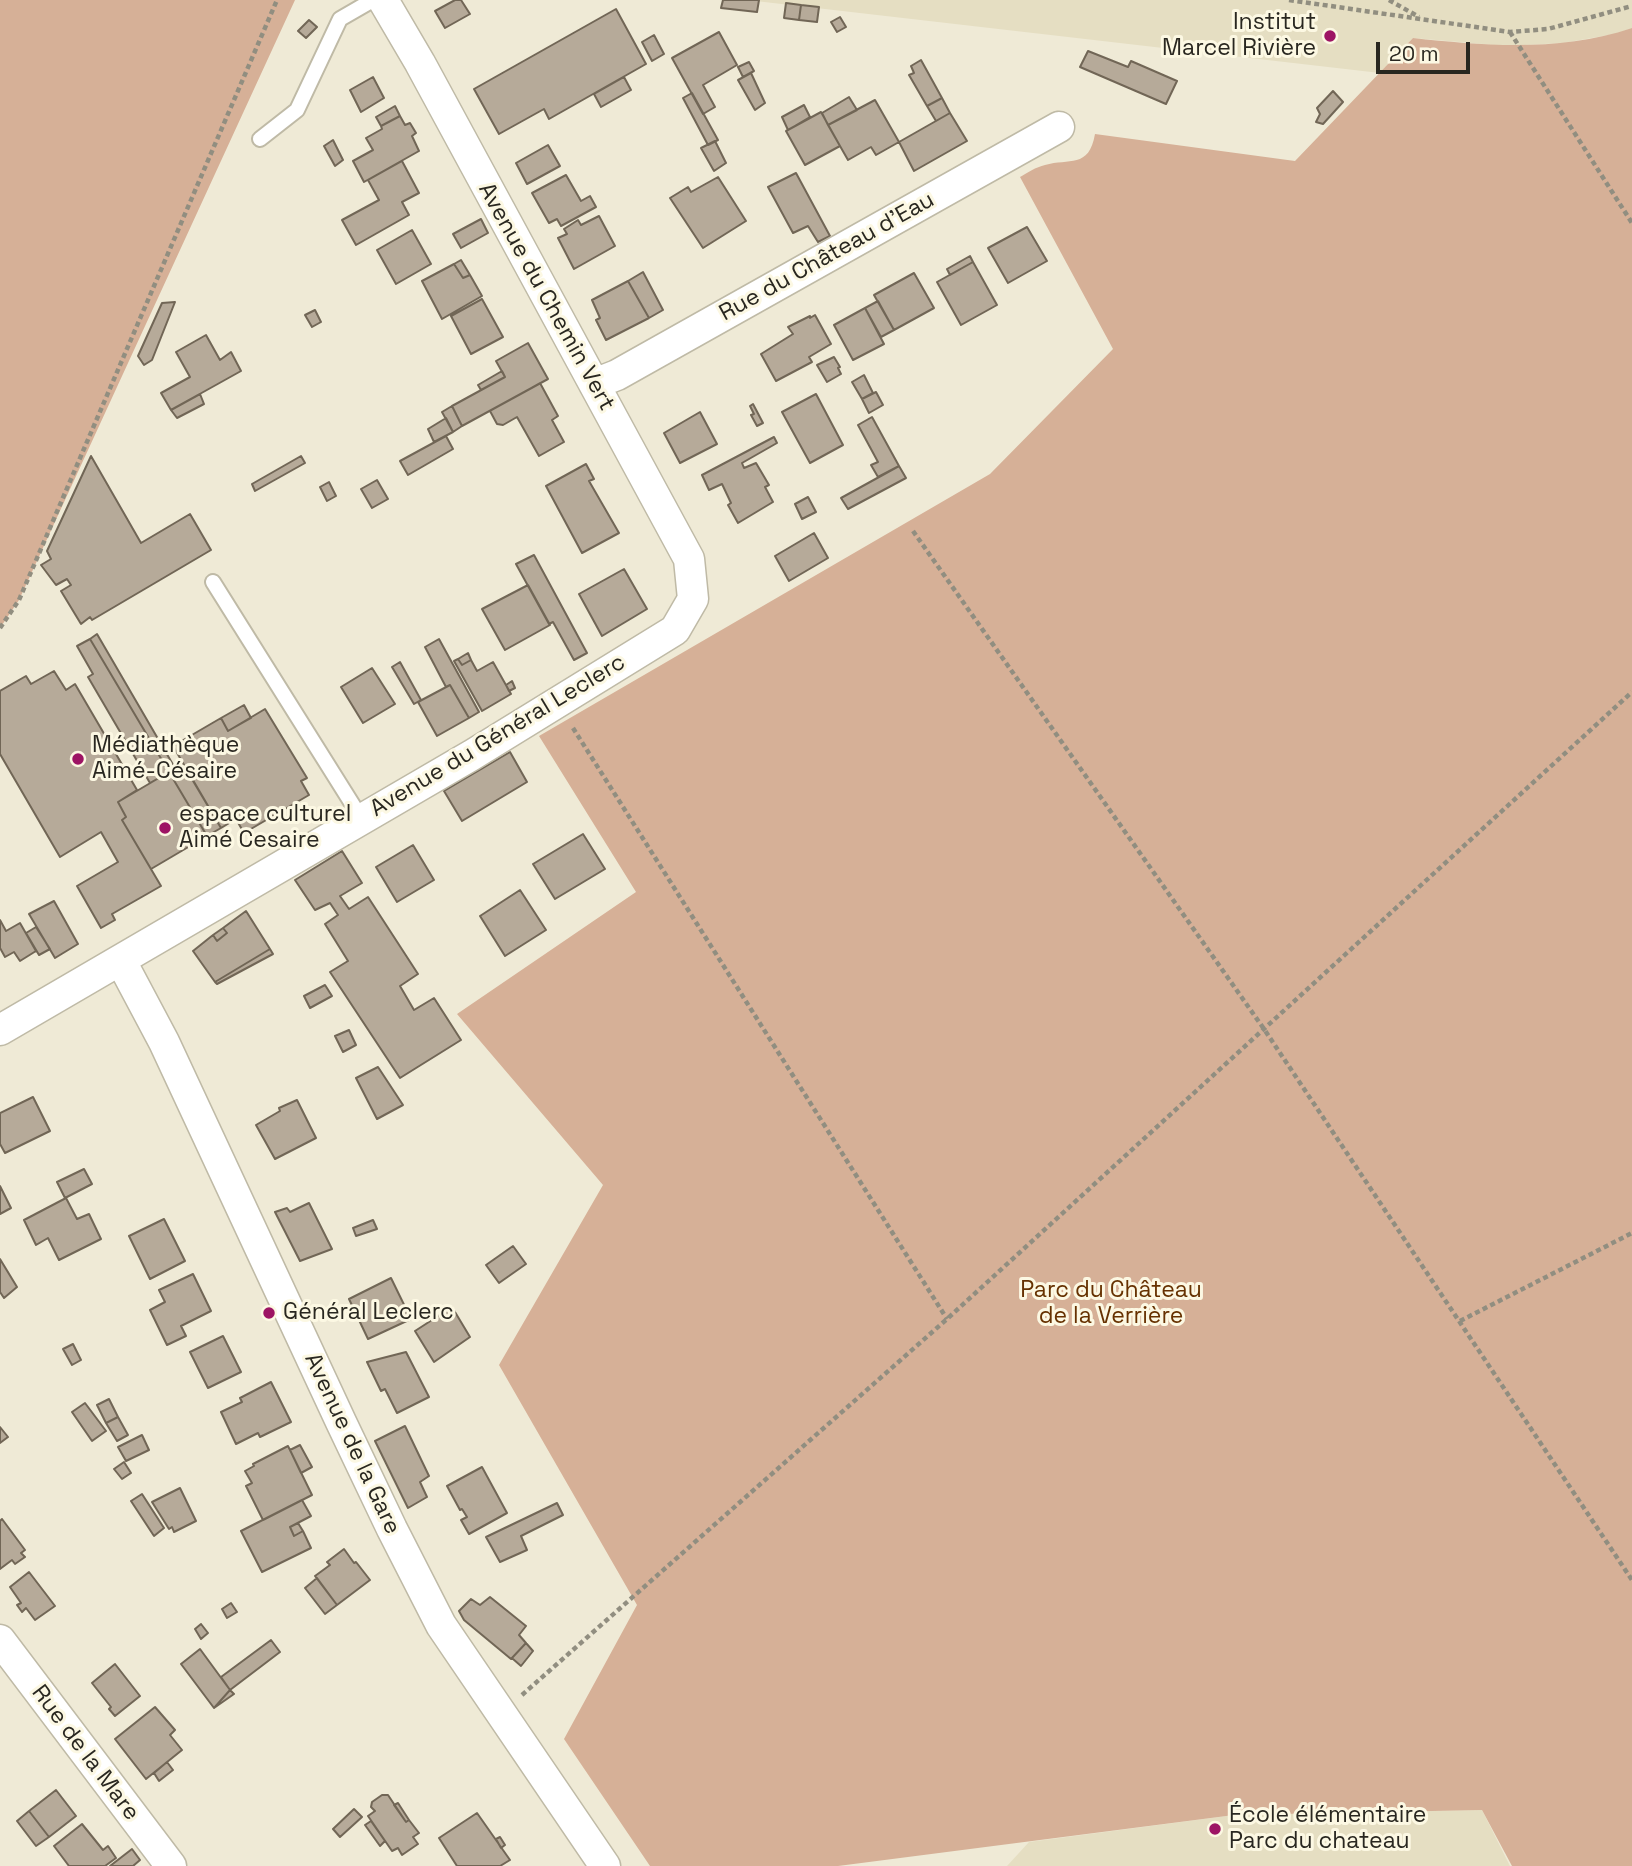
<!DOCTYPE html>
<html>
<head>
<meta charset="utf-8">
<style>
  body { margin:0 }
  #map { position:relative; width:1632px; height:1866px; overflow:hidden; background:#efead6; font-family:"Space Grotesk",sans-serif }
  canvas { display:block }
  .scale { position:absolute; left:1376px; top:42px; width:94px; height:32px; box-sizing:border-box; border:4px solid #292720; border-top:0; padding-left:9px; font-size:21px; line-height:24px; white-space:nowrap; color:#292720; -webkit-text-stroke:5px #fcf8e3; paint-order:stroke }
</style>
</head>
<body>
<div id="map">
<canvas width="1632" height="1866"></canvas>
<div class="scale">20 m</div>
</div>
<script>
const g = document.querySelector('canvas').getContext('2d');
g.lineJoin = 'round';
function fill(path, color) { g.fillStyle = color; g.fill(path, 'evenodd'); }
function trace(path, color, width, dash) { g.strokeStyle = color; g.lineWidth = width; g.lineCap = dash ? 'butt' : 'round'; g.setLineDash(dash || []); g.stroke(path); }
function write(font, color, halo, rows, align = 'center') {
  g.font = font + ' "Space Grotesk",sans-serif'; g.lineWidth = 6; g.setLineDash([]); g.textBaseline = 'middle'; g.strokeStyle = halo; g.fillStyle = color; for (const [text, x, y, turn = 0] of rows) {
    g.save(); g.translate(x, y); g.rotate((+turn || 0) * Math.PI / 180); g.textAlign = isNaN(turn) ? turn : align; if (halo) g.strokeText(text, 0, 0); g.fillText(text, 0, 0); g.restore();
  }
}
fill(new Path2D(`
  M 747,0 L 1632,0 L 1632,28 L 1615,34 L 1563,43 L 1506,46 L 1413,38 L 1380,73 Z
  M 1482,1810 L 1510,1866 L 1007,1866 L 1029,1842 L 1234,1815 Z`), '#e5dec2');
fill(new Path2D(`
  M 0,0 L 295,0 L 19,600 L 0,628 Z
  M 1632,28 L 1632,1866 L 1512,1866 L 1482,1810 L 1234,1815 L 838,1866 L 650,1866 L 564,1739 L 637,1605 L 499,1365 L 603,1185 L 457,1014 L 636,892 L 539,736 L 990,474 L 1113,349 L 1020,177 C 1027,173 1036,167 1045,165 C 1069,158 1089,169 1095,134 L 1295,161 L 1413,38 C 1486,46 1561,52 1632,28 Z`), '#d6b097');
const building = new Path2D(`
  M 455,0 L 461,0 L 470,14 L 445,28 L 435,11 Z
  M 723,0 L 759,0 L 757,12 L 721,8 Z
  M 786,3 L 801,5 L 799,20 L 784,18 Z
  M 801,5 L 819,7 L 817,22 L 799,20 Z
  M 616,9 L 646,64 L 549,119 L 544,109 L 499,134 L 474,89 Z
  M 840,17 L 846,27 L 837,32 L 831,22 Z
  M 309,20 L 317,27 L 306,38 L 298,31 Z
  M 719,32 L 737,65 L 703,85 L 715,107 L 703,114 L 672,58 Z
  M 654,35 L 664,54 L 652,61 L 642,42 Z
  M 1088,51 L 1128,67 L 1131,61 L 1177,81 L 1166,104 L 1080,67 Z
  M 921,60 L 942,98 L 927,106 L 909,75 L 914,73 L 911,66 Z
  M 749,62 L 754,71 L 743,77 L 738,67 Z
  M 751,73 L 765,103 L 755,110 L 738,80 Z
  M 373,77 L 384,98 L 361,112 L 350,90 Z
  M 624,77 L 631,90 L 601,107 L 594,94 Z
  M 1333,91 L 1343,102 L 1323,124 L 1316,122 L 1320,114 L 1317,108 Z
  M 692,93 L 718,140 L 708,145 L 683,98 Z
  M 849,97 L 857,110 L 828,125 L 822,113 Z
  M 942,98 L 950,113 L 936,121 L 927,106 Z
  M 875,100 L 899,142 L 876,155 L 871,147 L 848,160 L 828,125 Z
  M 804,105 L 810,117 L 788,130 L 782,117 Z
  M 395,106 L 400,116 L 381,126 L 376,117 Z
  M 821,112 L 840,146 L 805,165 L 786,131 Z
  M 950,113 L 967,141 L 914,171 L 899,142 Z
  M 400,116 L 405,125 L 410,123 L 416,133 L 412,136 L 419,151 L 364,182 L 353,161 L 373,150 L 366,138 L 382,129 L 381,126 Z
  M 333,140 L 343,160 L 335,166 L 324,146 Z
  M 715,141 L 726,163 L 714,171 L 701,148 Z
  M 548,145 L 560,166 L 527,184 L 516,163 Z
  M 402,161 L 419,193 L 402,202 L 409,215 L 356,245 L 342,220 L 379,200 L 368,180 Z
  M 796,173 L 830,236 L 818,242 L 808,226 L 793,233 L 768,187 Z
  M 566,175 L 581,201 L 590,196 L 596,207 L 561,226 L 557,219 L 549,223 L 532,193 Z
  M 718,177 L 746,221 L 703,248 L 670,198 L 688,187 L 691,192 Z
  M 599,216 L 615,246 L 574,269 L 558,238 L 567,234 L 564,229 L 578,220 L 581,225 Z
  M 481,219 L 488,233 L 461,248 L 453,234 Z
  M 1027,227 L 1047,261 L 1008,283 L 988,248 Z
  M 412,230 L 431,264 L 396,284 L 377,250 Z
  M 970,256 L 973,262 L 950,275 L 947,269 Z
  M 461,260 L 470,275 L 463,278 L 454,264 Z
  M 973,262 L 997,305 L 961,325 L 937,282 Z
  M 454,264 L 463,278 L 470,275 L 482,296 L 442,319 L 422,281 Z
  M 643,272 L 663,310 L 649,318 L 628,281 Z
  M 914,273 L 934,308 L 894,330 L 874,295 Z
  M 628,281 L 649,318 L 606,340 L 596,320 L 600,318 L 592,300 Z
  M 482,299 L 503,337 L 471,354 L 451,316 Z
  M 878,301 L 894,330 L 881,337 L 865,308 Z
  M 175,302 L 152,360 L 144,365 L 138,356 L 162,303 Z
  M 865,308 L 884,344 L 853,360 L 834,325 Z
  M 315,310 L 321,322 L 312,327 L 305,315 Z
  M 815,315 L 831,344 L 809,357 L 812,362 L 776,381 L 761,354 L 793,334 L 788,327 L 810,316 L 810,318 Z
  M 206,335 L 220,360 L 231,352 L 241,371 L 171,410 L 161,393 L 190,377 L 176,352 Z
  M 528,343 L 548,379 L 462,426 L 452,406 L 505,377 L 496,361 Z
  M 834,357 L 840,367 L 838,368 L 841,374 L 827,382 L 817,365 Z
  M 502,371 L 505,377 L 481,390 L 478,385 Z
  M 864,375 L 873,393 L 862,399 L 852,382 Z
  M 540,383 L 558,416 L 552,420 L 564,442 L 539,456 L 517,417 L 503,425 L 497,424 L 490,411 Z
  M 876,392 L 883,405 L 869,413 L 862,399 Z
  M 200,394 L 204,404 L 177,418 L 171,410 Z
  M 816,394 L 843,445 L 810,463 L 782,412 Z
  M 753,404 L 763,423 L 757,426 L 751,415 L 754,414 L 750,406 Z
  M 452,406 L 462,426 L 453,432 L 442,412 Z
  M 700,412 L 717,444 L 680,463 L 664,433 Z
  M 872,417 L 899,466 L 878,477 L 871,465 L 878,462 L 858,425 Z
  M 446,418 L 453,432 L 434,442 L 428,429 Z
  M 446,436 L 453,449 L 408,475 L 400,461 Z
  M 774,437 L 777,443 L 742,463 L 744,468 L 756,463 L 769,485 L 765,487 L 773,502 L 738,523 L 728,505 L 731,503 L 722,484 L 709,490 L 702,475 Z
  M 91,456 L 141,543 L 190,514 L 211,550 L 92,620 L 90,617 L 81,624 L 61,591 L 71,585 L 67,579 L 56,585 L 41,565 L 51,559 L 47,551 Z
  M 301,456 L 305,463 L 255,491 L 252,484 Z
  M 586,464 L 594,479 L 589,481 L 619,533 L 582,553 L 546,486 Z
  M 899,466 L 906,478 L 848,509 L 841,498 Z
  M 377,480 L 388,499 L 372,508 L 361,489 Z
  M 329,482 L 336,496 L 327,501 L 320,487 Z
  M 808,497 L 816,512 L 802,519 L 795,504 Z
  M 814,533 L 828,558 L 789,581 L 775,556 Z
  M 534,555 L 587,653 L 574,660 L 553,622 L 549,624 L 516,564 Z
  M 624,569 L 647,609 L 602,636 L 579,594 Z
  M 528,585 L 550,625 L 505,650 L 482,609 Z
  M 97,634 L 175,768 L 169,772 L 90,639 Z
  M 90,639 L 169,772 L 150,783 L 88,677 L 93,674 L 77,646 Z
  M 439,639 L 479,712 L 469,718 L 450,685 L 446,687 L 425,647 Z
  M 468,653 L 471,660 L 462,665 L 458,659 Z
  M 458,659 L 462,665 L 471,660 L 477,671 L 493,662 L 511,694 L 482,711 L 454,661 Z
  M 400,662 L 421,700 L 414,704 L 392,667 Z
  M 372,668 L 395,704 L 363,723 L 341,687 Z
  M 54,671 L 66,690 L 75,684 L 137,790 L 118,802 L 126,817 L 122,820 L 161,886 L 112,914 L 115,920 L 101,928 L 77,886 L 118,862 L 101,832 L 60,857 L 0,754 L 0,691 L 26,676 L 31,684 Z
  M 512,681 L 515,688 L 509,691 L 506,685 Z
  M 450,685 L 469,718 L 437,736 L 418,702 Z
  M 244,705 L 251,718 L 228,731 L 221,718 Z
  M 265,709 L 307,778 L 301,781 L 309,795 L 244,833 L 236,819 L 221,828 L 173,746 L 221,718 L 228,731 Z
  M 510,752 L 527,782 L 462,821 L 444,791 Z
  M 183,764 L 221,828 L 207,836 L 169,772 Z
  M 169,772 L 207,836 L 151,869 L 122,820 L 126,817 L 118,802 Z
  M 583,834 L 605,869 L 555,899 L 533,864 Z
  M 413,845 L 434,880 L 397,902 L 376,867 Z
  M 342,851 L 362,883 L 340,896 L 349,909 L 368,897 L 418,974 L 400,986 L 414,1010 L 434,998 L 461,1040 L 400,1078 L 330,972 L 348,961 L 325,924 L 338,915 L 330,903 L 315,910 L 295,880 Z
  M 520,890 L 546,930 L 505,956 L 480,916 Z
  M 54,901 L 78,944 L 55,958 L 29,914 Z
  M 246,911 L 270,949 L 215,982 L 193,951 L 213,935 L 217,941 L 227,933 L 223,928 Z
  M 0,920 L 6,931 L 20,923 L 36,951 L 20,961 L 14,952 L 5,957 L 0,948 Z
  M 36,927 L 50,949 L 39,955 L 26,933 Z
  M 223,928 L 227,933 L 217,941 L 213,935 Z
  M 270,949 L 273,954 L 217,984 L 215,982 Z
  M 325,985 L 332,996 L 310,1008 L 304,996 Z
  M 349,1030 L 356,1045 L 343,1052 L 335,1036 Z
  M 378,1067 L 403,1105 L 377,1119 L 356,1078 Z
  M 33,1097 L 50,1131 L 5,1153 L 0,1144 L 0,1113 Z
  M 297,1100 L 316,1138 L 275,1159 L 256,1125 L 280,1111 L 279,1108 Z
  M 84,1169 L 92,1184 L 65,1198 L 57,1182 Z
  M 0,1186 L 11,1208 L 0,1214 Z
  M 66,1198 L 77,1219 L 89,1214 L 101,1239 L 59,1260 L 48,1238 L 36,1245 L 24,1220 Z
  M 309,1203 L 332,1249 L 300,1261 L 275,1212 L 287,1208 L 290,1212 Z
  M 164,1219 L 185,1261 L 150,1279 L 129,1236 Z
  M 373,1220 L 377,1229 L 356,1236 L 353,1228 Z
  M 513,1246 L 526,1264 L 499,1283 L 486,1265 Z
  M 0,1259 L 17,1287 L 4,1298 L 0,1292 Z
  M 193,1274 L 211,1311 L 181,1326 L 186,1336 L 167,1345 L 150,1310 L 165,1302 L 159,1290 Z
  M 391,1278 L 411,1319 L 368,1339 L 349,1299 Z
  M 452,1307 L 470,1337 L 434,1362 L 415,1331 Z
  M 223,1336 L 241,1372 L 208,1388 L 190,1352 Z
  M 73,1344 L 81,1360 L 72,1365 L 63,1349 Z
  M 406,1352 L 429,1397 L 397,1413 L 385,1389 L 381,1391 L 367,1362 Z
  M 271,1382 L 291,1422 L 260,1437 L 258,1433 L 236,1444 L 221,1412 L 242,1402 L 240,1398 Z
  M 109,1399 L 118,1417 L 106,1423 L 97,1405 Z
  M 85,1403 L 106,1431 L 92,1441 L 72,1412 Z
  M 118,1417 L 128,1435 L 117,1441 L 106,1423 Z
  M 405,1426 L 429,1476 L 420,1482 L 427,1497 L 408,1508 L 375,1441 Z
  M 0,1427 L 8,1437 L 0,1443 Z
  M 142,1435 L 149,1450 L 126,1461 L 118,1447 Z
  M 300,1445 L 312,1467 L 301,1473 L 290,1450 Z
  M 288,1446 L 312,1495 L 263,1520 L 246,1486 L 252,1483 L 245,1471 L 254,1466 L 253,1464 Z
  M 124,1462 L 131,1473 L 122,1479 L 114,1469 Z
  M 482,1467 L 507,1513 L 469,1534 L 461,1520 L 467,1517 L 462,1509 L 460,1510 L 447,1486 Z
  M 180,1488 L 196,1521 L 174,1532 L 172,1527 L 169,1529 L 152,1502 Z
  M 142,1494 L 164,1528 L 154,1536 L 131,1501 Z
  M 302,1500 L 311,1516 L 290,1527 L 294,1536 L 303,1531 L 311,1548 L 262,1572 L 241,1531 Z
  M 557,1503 L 563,1515 L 521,1536 L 527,1550 L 500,1562 L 486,1537 Z
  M 2,1519 L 25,1550 L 21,1553 L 25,1557 L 15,1564 L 12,1560 L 0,1569 L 0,1521 Z
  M 298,1523 L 303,1531 L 294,1536 L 290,1527 Z
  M 344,1549 L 354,1563 L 356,1562 L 370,1580 L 337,1605 L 315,1576 L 330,1565 L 327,1562 Z
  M 29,1572 L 55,1606 L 35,1620 L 26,1608 L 22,1612 L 17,1605 L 21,1603 L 10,1587 Z
  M 317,1578 L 337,1605 L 325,1614 L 305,1588 Z
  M 490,1597 L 526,1626 L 519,1635 L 526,1643 L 511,1659 L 464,1620 L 459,1611 L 471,1599 L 480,1605 Z
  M 231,1603 L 237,1612 L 227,1618 L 222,1609 Z
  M 201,1624 L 208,1633 L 201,1639 L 195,1629 Z
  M 271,1640 L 280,1652 L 230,1690 L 221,1677 Z
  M 526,1643 L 533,1651 L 521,1666 L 513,1659 L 511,1659 Z
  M 200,1649 L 230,1690 L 214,1708 L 181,1664 Z
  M 115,1664 L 140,1696 L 115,1716 L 109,1709 L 111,1707 L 92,1683 Z
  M 230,1690 L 234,1694 L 214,1708 Z
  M 155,1707 L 175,1730 L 170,1735 L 182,1750 L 146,1779 L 115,1739 Z
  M 167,1762 L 173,1770 L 159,1781 L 154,1773 Z
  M 56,1790 L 76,1816 L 49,1837 L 29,1811 Z
  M 382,1795 L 388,1795 L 406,1822 L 409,1820 L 419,1833 L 413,1837 L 418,1844 L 402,1855 L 398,1848 L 392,1851 L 368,1816 L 375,1811 L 371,1807 L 372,1802 Z
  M 398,1803 L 409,1820 L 406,1822 L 394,1805 Z
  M 354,1809 L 362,1817 L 340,1837 L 333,1829 Z
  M 29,1811 L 49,1837 L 36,1846 L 17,1821 Z
  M 477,1813 L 510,1860 L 500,1866 L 457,1866 L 439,1838 Z
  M 371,1821 L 385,1841 L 380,1846 L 365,1825 Z
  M 82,1824 L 103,1850 L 108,1846 L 116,1858 L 105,1866 L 69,1866 L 54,1846 Z
  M 500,1837 L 505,1845 L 501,1848 L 496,1839 Z
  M 132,1849 L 140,1860 L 133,1866 L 110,1866 Z`);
fill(building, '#b6aa99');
trace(building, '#716656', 2);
const lane = new Path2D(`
  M 260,139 L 297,110 L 340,19 L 373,0
  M 213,582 L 361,818`);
const street = new Path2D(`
  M 594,384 L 617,375 L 1059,127
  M 121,961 L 164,1042 L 341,1422 L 392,1529 L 441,1625 L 605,1866
  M 0,1030 L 472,755 L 675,630 L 693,599 L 689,559 L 420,63 L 383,0
  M 0,1640 L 171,1866`);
trace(lane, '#bfbaa6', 18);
trace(street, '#bfbaa6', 33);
trace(new Path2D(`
  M 1289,0 L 1510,32 L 1548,29 L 1632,6
  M 1389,0 L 1419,17
  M 1510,32 L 1632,223
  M 913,531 L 1264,1029 L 1632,1580
  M 0,628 L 19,600 L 277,0
  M 573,728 L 947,1319
  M 1460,1321 L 1632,1233
  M 522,1695 L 947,1319 L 1632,692`), '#918e80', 4.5, [5, 3.5]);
trace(lane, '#fff', 14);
trace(street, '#fff', 30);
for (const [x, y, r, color] of [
  [1330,36,7,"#9d1464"],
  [78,759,7,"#9d1464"],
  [165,828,7,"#9d1464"],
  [269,1313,7,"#9d1464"],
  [1215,1829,7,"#9d1464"]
]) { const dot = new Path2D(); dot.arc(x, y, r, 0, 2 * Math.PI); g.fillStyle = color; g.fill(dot); trace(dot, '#fcf8e3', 2.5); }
write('23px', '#292720', '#fcf8e3', [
  ["Institut",1316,23,"right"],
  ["Marcel Rivière",1316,49,"right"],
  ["Médiathèque",92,746],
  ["Aimé-Césaire",92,772],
  ["espace culturel",179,815],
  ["Aimé Cesaire",179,841],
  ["Général Leclerc",283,1313],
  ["École élémentaire",1229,1816],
  ["Parc du chateau",1229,1842]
], 'left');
write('23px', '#292720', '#fcf8e3', [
  ["Rue du Château d'Eau",827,257,-29],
  ["Avenue du Chemin Vert",546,297,61],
  ["Avenue du Général Leclerc",498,736,-31],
  ["Avenue de la Gare",352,1444,65],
  ["Rue de la Mare",85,1753,53]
]);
write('23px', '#663101', '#fcf8e3', [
  ["Parc du Château",1111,1291],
  ["de la Verrière",1111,1317]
]);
</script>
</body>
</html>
